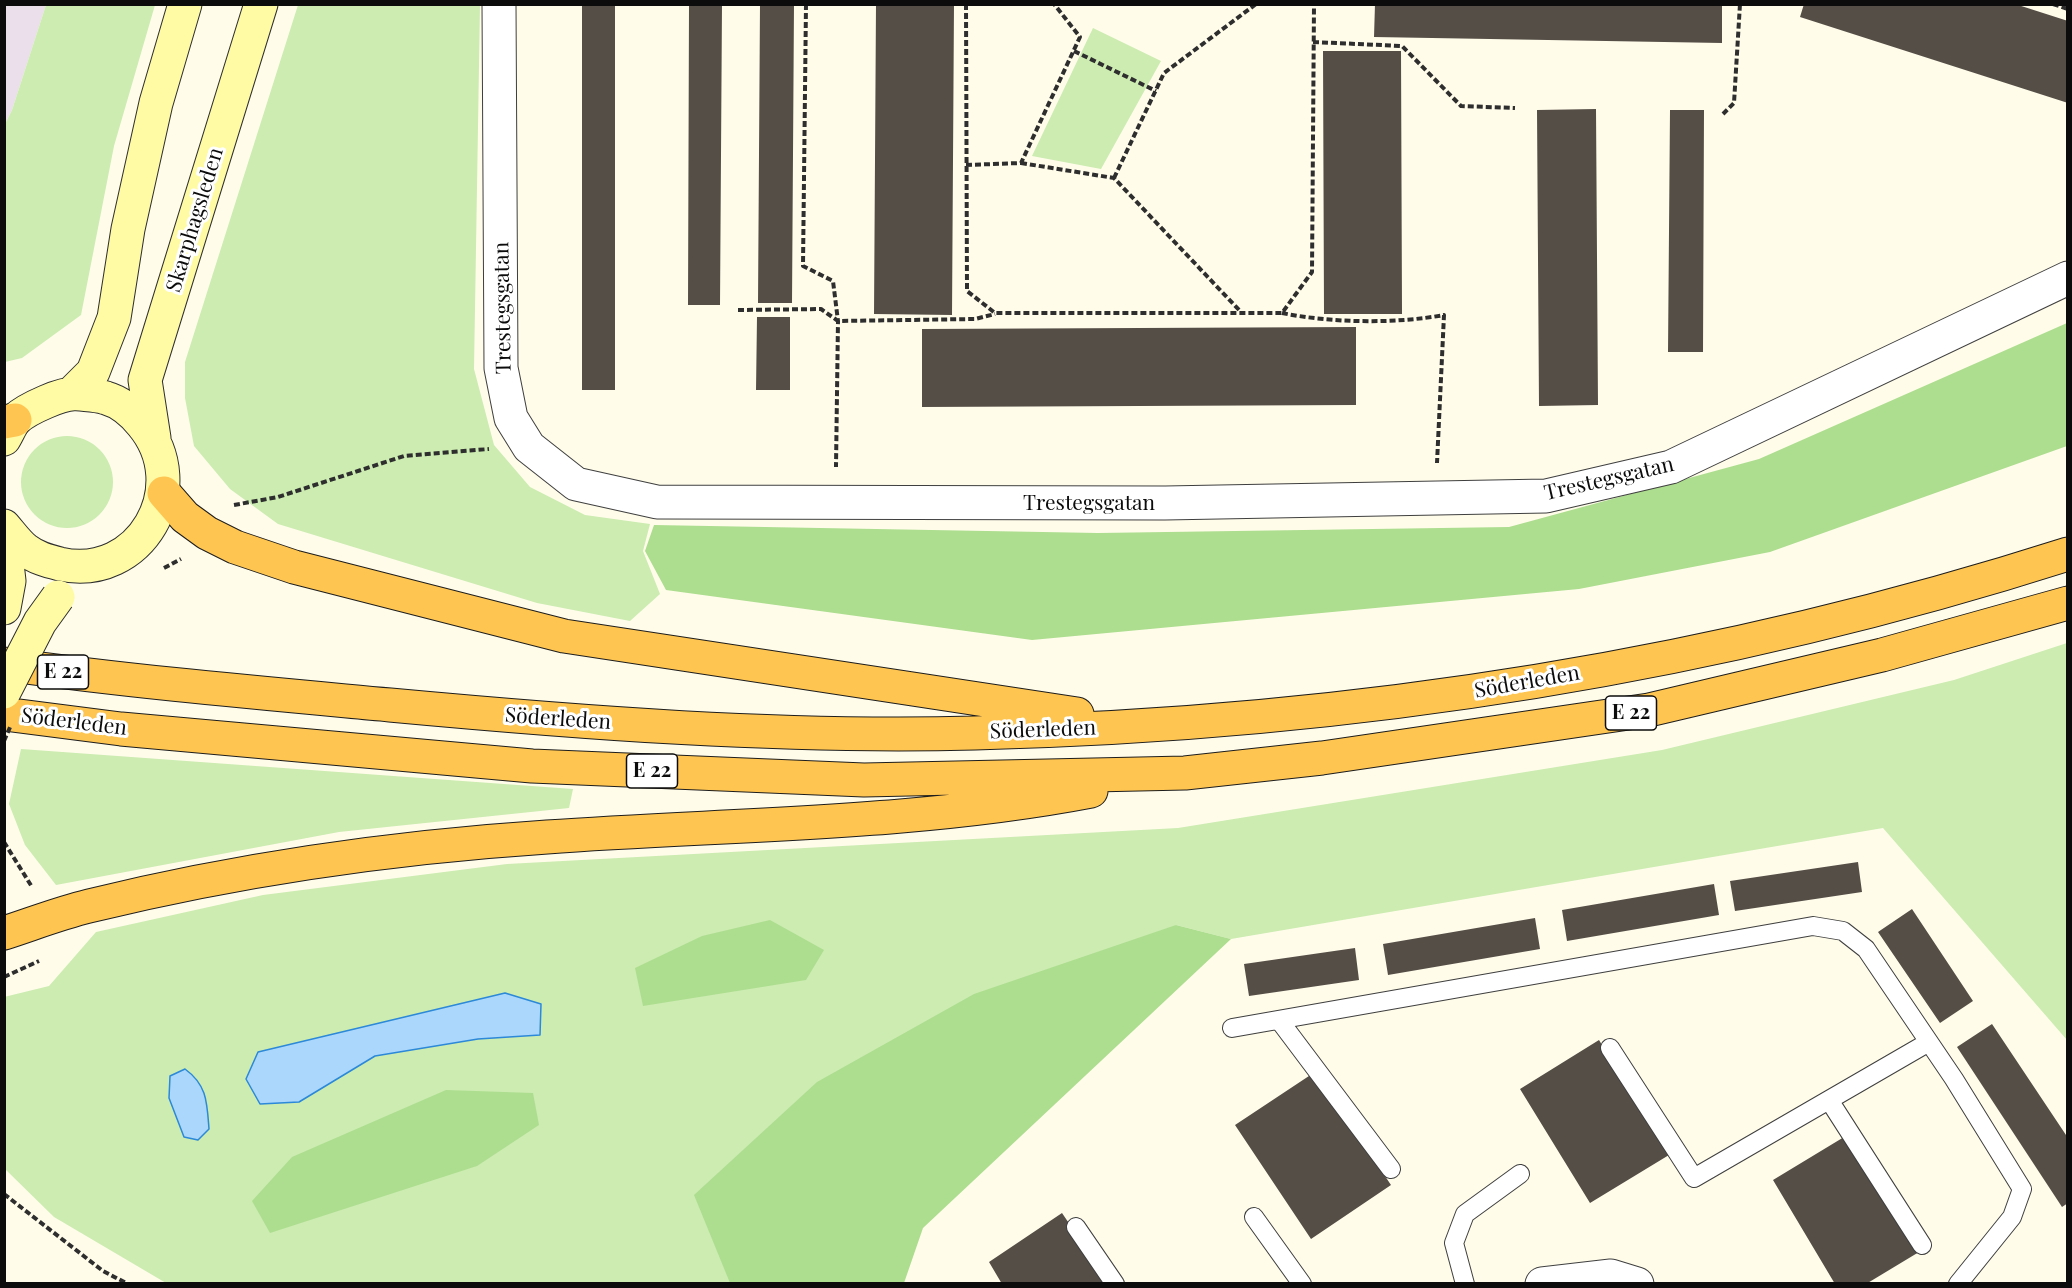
<!DOCTYPE html>
<html>
<head>
<meta charset="utf-8">
<style>
  body { margin:0 }
  #map { position:relative; width:2072px; height:1288px; overflow:hidden; background:#fffcea; font-family:"Playfair Display",serif }
  canvas { display:block }
  .frame { position:absolute; inset:0; border:6px solid #0c0c0c; pointer-events:none }
</style>
</head>
<body>
<div id="map">
<canvas width="2072" height="1288"></canvas>
<div class="frame"></div>
</div>
<script>
const g = document.querySelector('canvas').getContext('2d');
g.lineJoin = 'round';
function fill(path, color) { g.fillStyle = color; g.fill(path, 'evenodd'); }
function trace(path, color, width, dash) { g.strokeStyle = color; g.lineWidth = width; g.lineCap = dash ? 'butt' : 'round'; g.setLineDash(dash || []); g.stroke(path); }
function write(font, color, halo, rows, align = 'center') {
  g.font = font + ' "Playfair Display",serif'; g.lineWidth = 6; g.setLineDash([]); g.textBaseline = 'middle'; g.strokeStyle = halo; g.fillStyle = color; for (const [text, x, y, turn = 0] of rows) {
    g.save(); g.translate(x, y); g.rotate((+turn || 0) * Math.PI / 180); g.textAlign = isNaN(turn) ? turn : align; if (halo) g.strokeText(text, 0, 0); g.fillText(text, 0, 0); g.restore();
  }
}
fill(new Path2D(`
  M 5,5 L 46,5 L 12,110 L 5,124 Z`), '#ebdfec');
fill(new Path2D(`
  M 46,5 L 155,5 L 114,146 L 81,315 L 22,358 L 5,362 L 5,124 L 12,110 Z
  M 298,5 L 480,5 L 474,369 L 494,445 L 530,487 L 585,515 L 650,524 L 643,551 L 660,594 L 630,621 L 537,603 L 278,524 L 230,489 L 194,446 L 185,398 L 185,362 Z
  M 1093,28 L 1161,61 L 1101,169 L 1032,156 Z
  M21 482a46 46 0 1 1 92 0a46 46 0 1 1-92 0Z
  M 2067,643 L 2067,1040 L 1883,828 L 1231,939 L 1176,925 L 730,1283 L 166,1283 L 54,1217 L 5,1169 L 4,997 L 49,986 L 96,932 L 263,895 L 507,864 L 1178,828 L 1662,750 L 1954,680 ZM 541,1004 L 540,1035 L 478,1039 L 375,1056 Z
  M 21,749 L 573,789 L 569,808 L 339,832 L 56,885 L 25,845 L 9,804 Z`), '#ccecb1');
fill(new Path2D(`
  M 2067,323 L 2067,446 L 1770,552 L 1579,589 L 1032,640 L 666,590 L 645,551 L 654,525 L 1098,533 L 1509,527 L 1759,459 Z
  M 770,920 L 824,950 L 806,980 L 643,1006 L 635,968 L 702,936 Z
  M 1176,925 L 1231,939 L 923,1228 L 904,1283 L 730,1283 L 694,1195 L 817,1082 L 974,994 Z
  M 446,1090 L 533,1093 L 539,1125 L 477,1166 L 270,1233 L 252,1201 L 292,1157 Z`), '#adde8f');
const water = new Path2D(`
  M 505,993 L 541,1004 L 540,1035 L 478,1039 L 375,1056 L 299,1102 L 260,1104 L 246,1079 L 258,1052 Z
  M 185,1069 C 207,1085 207,1102 209,1129 L 198,1140 L 184,1137 L 169,1098 L 170,1076 Z`);
fill(water, '#aad7fb');
trace(water, '#2c88d8', 1.5);
fill(new Path2D(`
  M 582,4 L 615,4 L 615,390 L 582,390 Z
  M 689,4 L 722,4 L 720,305 L 688,305 Z
  M 760,4 L 794,4 L 792,303 L 758,303 Z
  M 876,4 L 954,4 L 952,315 L 874,314 Z
  M 1375,4 L 1722,4 L 1722,43 L 1374,37 Z
  M 1804,4 L 2015,4 L 2068,21 L 2068,103 L 1800,17 Z
  M 1323,51 L 1401,51 L 1402,314 L 1324,314 Z
  M 1596,109 L 1598,405 L 1539,406 L 1537,110 Z
  M 1670,110 L 1704,110 L 1703,352 L 1668,352 Z
  M 757,317 L 790,317 L 790,390 L 756,390 Z
  M 1356,327 L 1356,405 L 922,407 L 922,329 Z
  M 1858,862 L 1862,892 L 1735,911 L 1730,881 Z
  M 1714,884 L 1719,915 L 1567,941 L 1562,910 Z
  M 1912,909 L 1973,1001 L 1940,1023 L 1878,932 Z
  M 1535,918 L 1540,949 L 1388,975 L 1383,944 Z
  M 1355,948 L 1359,980 L 1249,996 L 1244,964 Z
  M 1992,1024 L 2068,1138 L 2068,1203 L 2062,1207 L 1957,1047 Z
  M 1599,1040 L 1669,1155 L 1590,1203 L 1520,1089 Z
  M 1315,1072 L 1391,1185 L 1311,1239 L 1235,1125 Z
  M 1849,1134 L 1919,1252 L 1866,1284 L 1835,1284 L 1773,1180 Z
  M 1062,1213 L 1110,1284 L 1002,1284 L 989,1262 Z`), '#554e47');
const service = new Path2D(`
  M 1279,1020 L 1391,1169
  M 1232,1028 L 1813,926 L 1843,931 L 1866,949 L 1954,1079 L 2022,1189 L 2012,1217 L 1958,1284
  M 1610,1048 L 1694,1178 L 1929,1042
  M 1829,1100 L 1922,1245
  M 1254,1217 L 1302,1284
  M 1076,1227 L 1115,1284
  M 1465,1284 L 1454,1243 L 1465,1214 L 1520,1174`);
const minor = new Path2D(`
  M 499,4 L 501,368 L 511,418 L 529,447 L 576,484 L 657,502 L 1165,503 L 1546,496 L 1671,467 L 2068,278
  M 1542,1284 L 1611,1276 L 1637,1284`);
const secondary = new Path2D(`
  M 72,393 L 93,372 L 114,318 L 128,229 L 156,103 L 185,4
  M 154,438 L 145,380 L 261,4
  M 4,439 C 8,433 11,424 16,419 C 27,409 63,392 78,394 C 87,395 97,395 106,398 C 120,402 133,413 142,424 C 195,487 140,582 60,564 C 48,561 36,558 26,550 C 18,544 11,534 4,526
  M 4,537 L 9,581 L 4,608`);
const trunk = new Path2D(`
  M 4,422 L 15,420
  M 164,493 L 185,517 L 207,533 L 235,547 L 294,567 L 564,636 L 1077,714
  M 4,664 C 133,682 261,693 390,705 C 584,723 780,738 975,733 C 1345,724 1715,667 2068,554
  M 4,714 L 121,729 L 532,766 L 864,780 L 1185,773 L 1322,758 L 1649,710 L 1882,655 L 2068,603
  M 4,933 C 32,924 60,913 89,906 C 236,870 396,847 547,837 C 728,824 913,825 1091,791`);
trace(service, '#3f3f3f', 20);
trace(minor, '#3f3f3f', 35);
trace(secondary, '#2e2e2e', 35);
trace(trunk, '#1d1d1d', 35);
trace(new Path2D(`
  M 806,4 L 803,266 L 833,281 L 838,321 L 836,467
  M 966,4 L 967,291 L 995,313 L 1282,313 L 1312,272 L 1314,4
  M 2053,4 L 2068,9
  M 1313,42 L 1402,46 L 1461,106 L 1515,108
  M 1074,51 L 1156,91
  M 1723,114 L 1734,103 L 1740,4
  M 1021,163 L 1114,178 L 1240,311
  M 966,165 L 1021,163 L 1080,37 L 1054,4
  M 1114,178 L 1164,73 L 1256,4
  M 738,310 L 821,309 L 838,321 L 975,319 L 995,314
  M 1282,313 C 1331,323 1395,324 1444,315 L 1437,463
  M 234,505 L 278,497 L 404,456 L 489,449
  M 164,568 L 181,559
  M 4,842 L 32,887
  M 4,977 L 39,961
  M 4,1194 L 103,1271 L 128,1284`), '#2e2e2e', 4, [6, 3]);
trace(service, '#fff', 18);
trace(minor, '#fff', 33);
trace(secondary, '#fffba5', 33);
trace(trunk, '#ffc551', 33);
const secondaryBridge = new Path2D(`
  M 4,692 L 40,622 L 58,597`);
trace(secondaryBridge, '#2e2e2e', 35, []);
trace(new Path2D(`
  M 4,741 L 11,725`), '#2e2e2e', 4, [6, 3]);
trace(secondaryBridge, '#fffba5', 33);
for (const [x, y, w] of [
  [63,672,51],
  [1631,713,51],
  [652,771,51]
]) { const box = new Path2D(); box.roundRect(x - w / 2, y - 17, w, 34, 4.5); g.fillStyle = '#fff'; g.fill(box); trace(box, '#0c0c0c', 1.5); }
write('bold 20px', '#0c0c0c', null, [
  ["E 22",63,672],
  ["E 22",1631,713],
  ["E 22",652,771]
]);
write('21px', '#0c0c0c', '#fff', [
  ["Skarphagsleden",195,220,-73],
  ["Trestegsgatan",503,308,-91],
  ["Trestegsgatan",1609,479,-13],
  ["Trestegsgatan",1089,503],
  ["Söderleden",1527,682,-10],
  ["Söderleden",558,719,4],
  ["Söderleden",74,722,7],
  ["Söderleden",1043,730,-2]
]);
</script>
</body>
</html>
